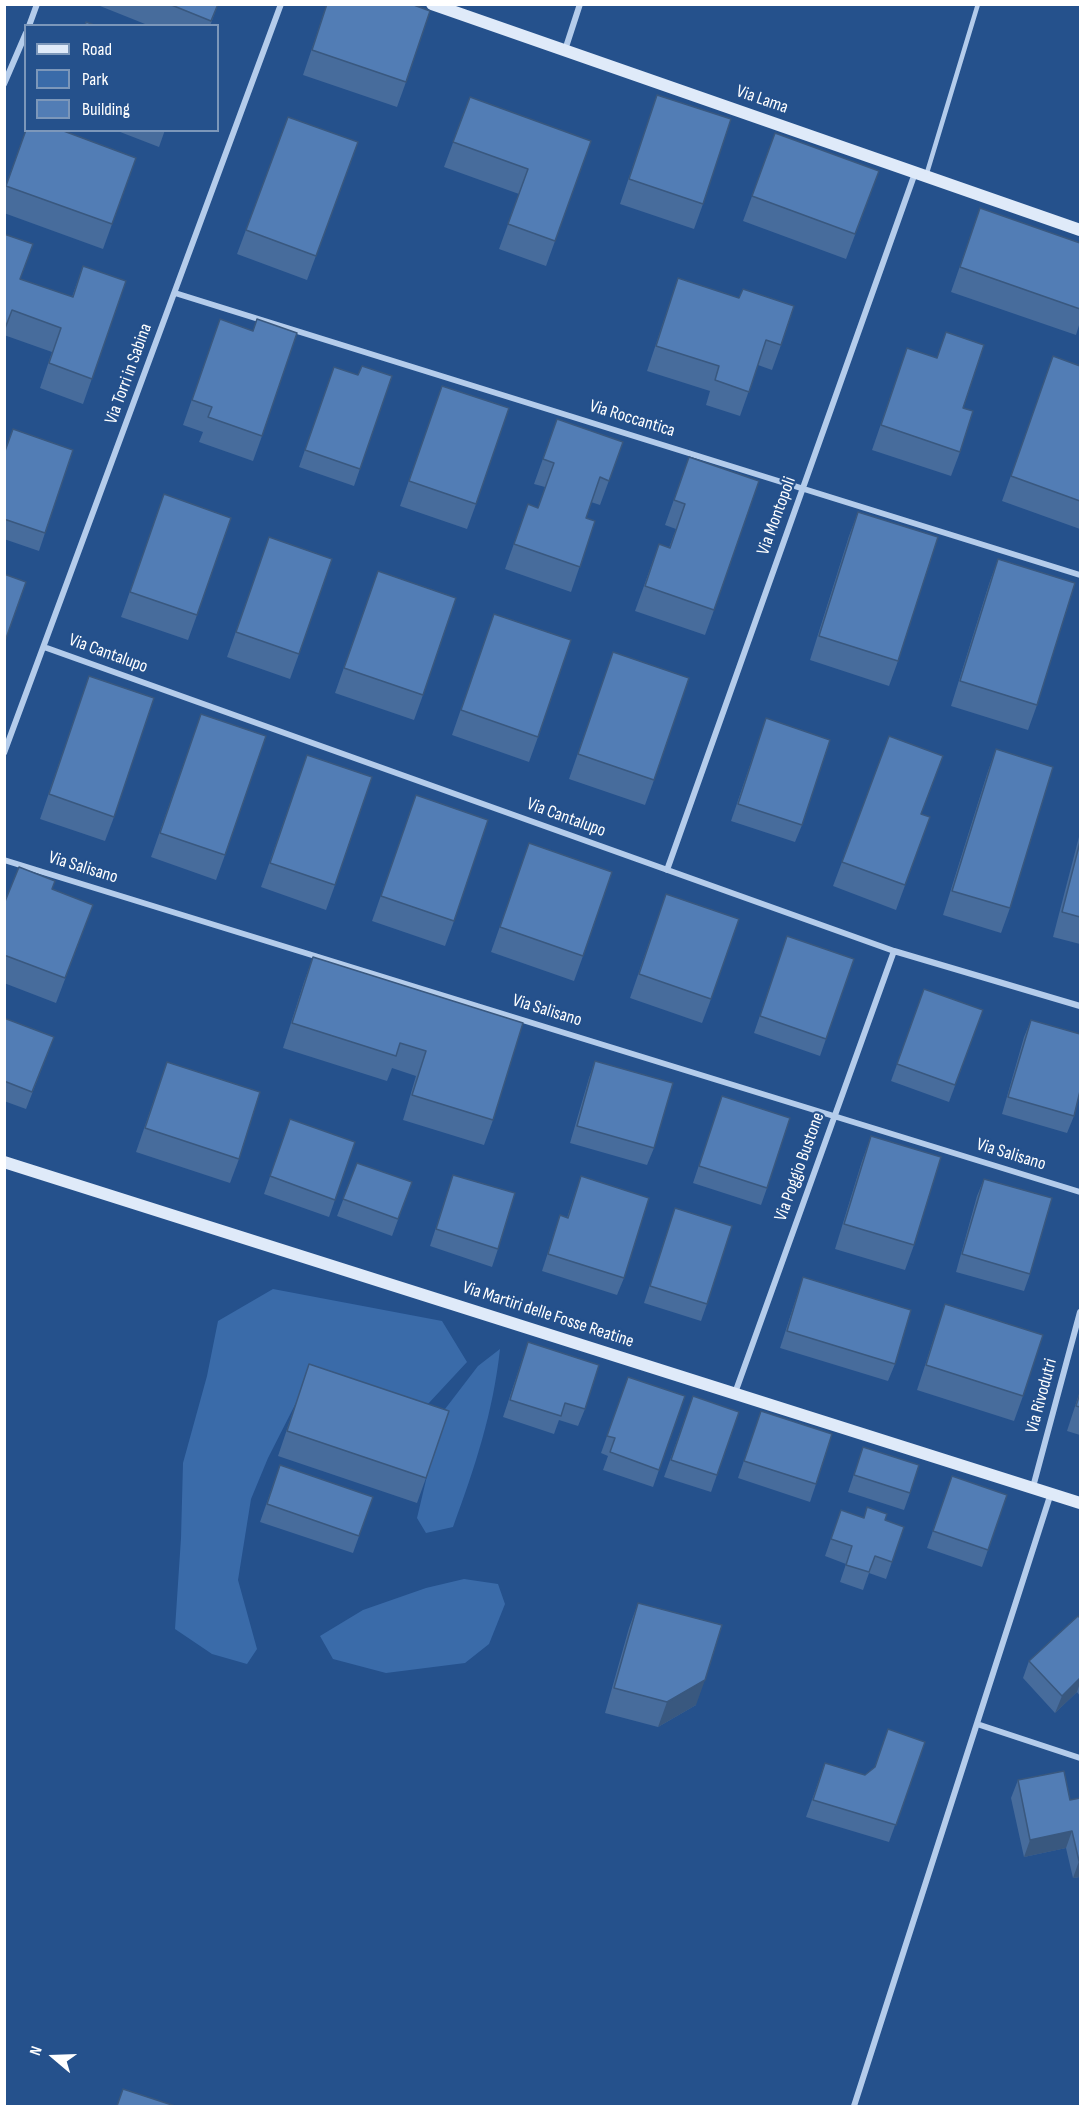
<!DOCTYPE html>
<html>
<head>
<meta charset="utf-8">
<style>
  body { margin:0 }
  #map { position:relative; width:1085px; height:2111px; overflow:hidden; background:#25518c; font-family:"Sofia Sans Condensed",sans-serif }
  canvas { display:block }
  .frame { position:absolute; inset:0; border:6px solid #fff; pointer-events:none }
  .legend { position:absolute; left:24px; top:24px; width:195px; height:108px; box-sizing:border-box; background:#25518c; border:2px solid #7c97ba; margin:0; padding:8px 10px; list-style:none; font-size:18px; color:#fff }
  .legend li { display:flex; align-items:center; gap:12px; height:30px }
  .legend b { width:30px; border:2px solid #7c97ba }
  .north { position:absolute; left:24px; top:2027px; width:60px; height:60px; -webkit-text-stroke:4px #25518c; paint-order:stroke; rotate:289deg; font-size:16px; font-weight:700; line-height:24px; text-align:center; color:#fff }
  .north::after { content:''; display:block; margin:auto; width:21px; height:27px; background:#fff; clip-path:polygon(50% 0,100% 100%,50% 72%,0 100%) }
</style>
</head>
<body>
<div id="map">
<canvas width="1085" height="2111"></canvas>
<div class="frame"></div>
<ul class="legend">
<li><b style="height:8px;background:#dfeaf9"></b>Road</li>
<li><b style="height:16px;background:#3a6ba9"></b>Park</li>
<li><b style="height:16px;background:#527db5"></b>Building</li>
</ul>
<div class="north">N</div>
</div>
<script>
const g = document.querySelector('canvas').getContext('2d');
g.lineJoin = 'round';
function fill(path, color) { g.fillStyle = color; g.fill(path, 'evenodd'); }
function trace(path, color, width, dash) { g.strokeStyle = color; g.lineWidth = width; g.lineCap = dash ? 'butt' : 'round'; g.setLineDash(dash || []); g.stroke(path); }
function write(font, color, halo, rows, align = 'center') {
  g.font = font + ' "Sofia Sans Condensed",sans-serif'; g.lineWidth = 4.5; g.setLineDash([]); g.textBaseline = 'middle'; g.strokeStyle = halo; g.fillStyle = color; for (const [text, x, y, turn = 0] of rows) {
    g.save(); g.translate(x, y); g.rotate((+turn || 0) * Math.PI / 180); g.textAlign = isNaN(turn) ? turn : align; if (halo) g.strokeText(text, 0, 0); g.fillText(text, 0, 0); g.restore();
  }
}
fill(new Path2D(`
  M 273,1289 L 442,1321 L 467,1362 L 427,1405 L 303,1389 L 268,1458 L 251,1499 L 238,1580 L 257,1649 L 247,1664 L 212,1654 L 175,1629 L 181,1538 L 183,1463 L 207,1376 L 218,1321 Z
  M 500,1349 C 493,1413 475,1467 453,1527 L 426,1533 L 417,1518 L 442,1413 L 478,1366 Z
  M 464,1579 L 498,1584 L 505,1604 L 489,1644 L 465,1663 L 386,1673 L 333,1659 L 320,1636 L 363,1610 L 426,1588 Z`), '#3a6ba9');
trace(new Path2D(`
  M 926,176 L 978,4`), '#b4cceb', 4.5);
trace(new Path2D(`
  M 29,26 L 37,4
  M 565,50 L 580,4
  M 4,84 L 26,33
  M 175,293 L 1080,575
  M 44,647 L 894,951 L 1080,1006
  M 4,753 L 281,4
  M 4,860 L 1080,1192
  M 667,870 L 915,173
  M 735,1393 L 894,951
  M 1033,1487 L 1080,1312
  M 977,1724 L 1080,1758
  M 854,2106 L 1051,1493`), '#b4cceb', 6);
trace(new Path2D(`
  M 432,4 L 1080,230
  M 4,1162 L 1080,1503`), '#dfeaf9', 12);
fill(new Path2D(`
  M 95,4 L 218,4 L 210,26 L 150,26 Z
  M 327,4 L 411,4 L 406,82 L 397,107 L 303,75 Z
  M 657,95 L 703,204 L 694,229 L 620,204 Z
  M 470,97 L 591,141 L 546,266 L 499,249 L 519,194 L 444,167 Z
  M 288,117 L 358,142 L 307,280 L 237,254 Z
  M 26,130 L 136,158 L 103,249 L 4,213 L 4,191 Z
  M 115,130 L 165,130 L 159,147 Z
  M 775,133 L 879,171 L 846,259 L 743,221 Z
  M 980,208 L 1080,243 L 1080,322 L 1076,335 L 951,292 Z
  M 4,234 L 20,279 L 72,297 L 83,266 L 126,281 L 83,404 L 40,388 L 52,352 L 4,335 Z
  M 678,278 L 781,345 L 772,370 L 758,365 L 740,416 L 706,405 L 710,391 L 647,371 Z
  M 220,319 L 262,436 L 253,461 L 199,442 L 203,432 L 183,425 Z
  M 907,348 L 963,408 L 960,452 L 951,476 L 872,450 Z
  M 1053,356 L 1080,366 L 1080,529 L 1002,501 Z
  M 334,367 L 358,375 L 392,376 L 354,486 L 299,467 Z
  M 442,386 L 476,504 L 467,529 L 400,506 Z
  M 557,419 L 623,442 L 600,505 L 591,502 L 586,518 L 595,521 L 571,592 L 505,569 L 528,504 L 538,508 L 545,487 L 534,484 Z
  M 4,453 L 45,533 L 39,551 L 4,539 Z
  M 689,457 L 714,610 L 705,635 L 635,611 L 659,544 L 669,548 L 676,529 L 665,525 Z
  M 164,494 L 197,615 L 188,640 L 121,617 Z
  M 858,512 L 898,661 L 889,686 L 810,660 L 849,536 Z
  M 269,537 L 299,654 L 290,679 L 227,657 Z
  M 998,559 L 1037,705 L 1028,730 L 951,706 L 989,584 Z
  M 378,571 L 423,695 L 414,720 L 335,693 Z
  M 494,614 L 538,737 L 529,762 L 452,735 Z
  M 613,652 L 654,780 L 645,805 L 569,779 Z
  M 89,676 L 114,817 L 105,841 L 40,819 Z
  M 201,714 L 225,855 L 216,880 L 151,857 Z
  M 766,718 L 802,825 L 795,842 L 731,821 Z
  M 889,736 L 921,814 L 930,817 L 896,910 L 833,886 Z
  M 996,749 L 1010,908 L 1001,933 L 943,915 L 987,774 Z
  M 307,755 L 335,885 L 326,910 L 261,887 Z
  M 416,795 L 454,921 L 445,946 L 372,921 Z
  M 1080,833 L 1080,944 L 1053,937 Z
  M 529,843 L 583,956 L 574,981 L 491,952 Z
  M 52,889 L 93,905 L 56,1003 L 4,983 L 4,904 Z
  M 666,894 L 711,999 L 702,1023 L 630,998 Z
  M 787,936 L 854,959 L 820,1056 L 754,1033 Z
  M 313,957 L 523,1023 L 493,1120 L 484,1145 L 403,1120 L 416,1076 L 392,1068 L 387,1081 L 283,1048 L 304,982 Z
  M 924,989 L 983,1010 L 949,1102 L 891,1081 Z
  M 4,1018 L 54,1037 L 26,1109 L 4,1101 Z
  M 1031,1020 L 1074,1116 L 1067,1133 L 1002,1114 L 1024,1037 Z
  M 595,1061 L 654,1148 L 647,1165 L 570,1143 L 589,1078 Z
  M 167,1062 L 239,1159 L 230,1183 L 136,1152 Z
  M 722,1096 L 767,1188 L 761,1205 L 693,1183 Z
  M 290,1119 L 355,1142 L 329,1217 L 264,1194 Z
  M 871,1136 L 914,1245 L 905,1270 L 835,1249 L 862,1161 Z
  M 357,1163 L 412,1182 L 392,1236 L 337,1216 Z
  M 453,1175 L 498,1249 L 492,1267 L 430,1246 Z
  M 581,1176 L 624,1278 L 617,1295 L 542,1271 L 560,1215 L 567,1218 Z
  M 984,1179 L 1030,1274 L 1024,1291 L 956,1272 L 977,1196 Z
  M 675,1208 L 707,1304 L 701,1321 L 644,1303 Z
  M 803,1277 L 895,1364 L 888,1381 L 780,1348 Z
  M 945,1304 L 1023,1396 L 1014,1421 L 917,1390 Z
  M 528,1342 L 585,1409 L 578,1426 L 559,1420 L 554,1434 L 503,1417 Z
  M 309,1364 L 426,1478 L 417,1503 L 278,1456 Z
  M 628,1377 L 685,1396 L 653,1487 L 603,1470 L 608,1456 L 601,1453 Z
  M 1080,1391 L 1080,1435 L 1067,1431 Z
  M 693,1396 L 739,1412 L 711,1492 L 664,1477 Z
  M 761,1411 L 816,1484 L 810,1502 L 738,1478 Z
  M 863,1447 L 910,1493 L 904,1510 L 848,1492 Z
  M 280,1465 L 373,1497 L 353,1553 L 260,1522 Z
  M 952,1476 L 1007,1495 L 982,1567 L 927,1548 Z
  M 841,1510 L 864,1518 L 885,1520 L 904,1527 L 886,1579 L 869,1573 L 863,1590 L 840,1582 L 846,1564 L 825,1556 Z
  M 638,1603 L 696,1705 L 658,1727 L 605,1713 L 629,1628 Z
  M 1080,1618 L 1080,1696 L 1077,1692 L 1055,1713 L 1023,1678 L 1029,1661 Z
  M 888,1729 L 925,1742 L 889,1842 L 806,1817 L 825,1763 L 865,1775 L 875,1768 Z
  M 1018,1780 L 1070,1800 L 1080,1798 L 1080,1877 L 1073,1878 L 1066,1848 L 1024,1857 L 1011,1798 Z`), '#476c9c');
fill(new Path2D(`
  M 1080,1678 L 1080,1683 L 1077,1692 L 1055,1713 L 1062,1696 Z
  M 705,1680 L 696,1705 L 658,1727 L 667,1702 Z
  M 1072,1831 L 1066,1848 L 1024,1857 L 1030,1840 Z
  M 1079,1861 L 1080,1861 L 1080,1877 L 1073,1878 Z`), '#39587f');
const building = new Path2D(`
  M 169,4 L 218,4 L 211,21 Z
  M 327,4 L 411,4 L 430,11 L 406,82 L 312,50 Z
  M 86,22 L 97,26 L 85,26 Z
  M 657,95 L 731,119 L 703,204 L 629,179 Z
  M 470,97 L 591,141 L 555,241 L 508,224 L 528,169 L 453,142 Z
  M 288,117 L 358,142 L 316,256 L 246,230 Z
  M 26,130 L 61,130 L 136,158 L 112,224 L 6,186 Z
  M 775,133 L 879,171 L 855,234 L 752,196 Z
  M 980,208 L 1080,243 L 1080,309 L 960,267 Z
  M 4,234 L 33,244 L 20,279 L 73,297 L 83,266 L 126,281 L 92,379 L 49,363 L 61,328 L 12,310 L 4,331 Z
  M 678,278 L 739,298 L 743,289 L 794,306 L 781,345 L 766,340 L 749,392 L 715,380 L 719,366 L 656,346 Z
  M 220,319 L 253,331 L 257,319 L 297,333 L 262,436 L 208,417 L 212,407 L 192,400 Z
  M 946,332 L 984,345 L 963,408 L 973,411 L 960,452 L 881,425 L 907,348 L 937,358 Z
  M 1053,356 L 1080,366 L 1080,501 L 1011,476 Z
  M 362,366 L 392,376 L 360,469 L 305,450 L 334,367 L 358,375 Z
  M 442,386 L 509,408 L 476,504 L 409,481 Z
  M 557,419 L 623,442 L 609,481 L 600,477 L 586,518 L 595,521 L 580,567 L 514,544 L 528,504 L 538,508 L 554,463 L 543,459 Z
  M 13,429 L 73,450 L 45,533 L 4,519 L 4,454 Z
  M 689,457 L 759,481 L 714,610 L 645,586 L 659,544 L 670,548 L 685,504 L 674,500 Z
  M 164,494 L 231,518 L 197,615 L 130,592 Z
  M 858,512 L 938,537 L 898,661 L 819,636 Z
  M 269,537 L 332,559 L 299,654 L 236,632 Z
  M 998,559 L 1075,583 L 1037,705 L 960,681 Z
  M 378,571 L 456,598 L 423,695 L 344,668 Z
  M 4,574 L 26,582 L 4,644 Z
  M 494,614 L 571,640 L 538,737 L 461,710 Z
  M 613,652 L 689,678 L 654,780 L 578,754 Z
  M 89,676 L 154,698 L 114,817 L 49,794 Z
  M 201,714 L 266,736 L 225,855 L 160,833 Z
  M 766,718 L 830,740 L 802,825 L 738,804 Z
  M 889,736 L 943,756 L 921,814 L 930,817 L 905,885 L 842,862 Z
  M 996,749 L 1053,767 L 1010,908 L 952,891 Z
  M 307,755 L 372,777 L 335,885 L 270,863 Z
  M 416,795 L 488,820 L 454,921 L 381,896 Z
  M 1080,842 L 1080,917 L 1062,912 Z
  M 529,843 L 612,872 L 583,956 L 500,927 Z
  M 19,867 L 55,881 L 52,889 L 93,905 L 65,978 L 4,955 L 4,904 Z
  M 666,894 L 739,919 L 711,999 L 639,974 Z
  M 787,936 L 854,959 L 826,1039 L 760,1016 Z
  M 313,957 L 523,1023 L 493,1120 L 412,1095 L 426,1051 L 400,1043 L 396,1056 L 292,1023 Z
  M 924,989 L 983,1010 L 955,1085 L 897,1064 Z
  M 4,1018 L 54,1037 L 32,1092 L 4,1081 Z
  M 1031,1020 L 1080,1034 L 1080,1091 L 1074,1116 L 1008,1097 Z
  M 595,1061 L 673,1083 L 654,1148 L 577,1126 Z
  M 167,1062 L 260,1092 L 239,1159 L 145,1128 Z
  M 722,1096 L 790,1118 L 767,1188 L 699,1166 Z
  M 290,1119 L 355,1142 L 335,1200 L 270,1176 Z
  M 871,1136 L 941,1157 L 914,1245 L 844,1224 Z
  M 357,1163 L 412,1182 L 398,1219 L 343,1199 Z
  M 453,1175 L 515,1193 L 498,1249 L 436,1229 Z
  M 581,1176 L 649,1198 L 624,1278 L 548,1254 L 560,1215 L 568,1218 Z
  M 984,1179 L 1052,1198 L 1030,1274 L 962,1254 Z
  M 675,1208 L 732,1226 L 707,1304 L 650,1286 Z
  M 803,1277 L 911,1310 L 895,1364 L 787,1331 Z
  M 945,1304 L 1043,1335 L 1023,1396 L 926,1365 Z
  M 528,1342 L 599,1365 L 585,1409 L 565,1403 L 561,1416 L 510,1400 Z
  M 309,1364 L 449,1411 L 426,1478 L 287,1431 Z
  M 628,1377 L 685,1396 L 659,1470 L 610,1452 L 615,1438 L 607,1436 Z
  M 1080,1393 L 1080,1407 L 1076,1406 Z
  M 693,1396 L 739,1412 L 717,1475 L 671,1460 Z
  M 761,1411 L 832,1434 L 816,1484 L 744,1461 Z
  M 863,1447 L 919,1465 L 910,1493 L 854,1475 Z
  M 280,1465 L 373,1497 L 359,1536 L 267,1504 Z
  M 952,1476 L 1007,1495 L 988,1550 L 933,1531 Z
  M 867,1507 L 887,1514 L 885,1520 L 904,1527 L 892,1562 L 875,1556 L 869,1572 L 846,1565 L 852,1546 L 831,1539 L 841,1510 L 864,1518 Z
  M 638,1603 L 722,1625 L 705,1680 L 667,1702 L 614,1688 Z
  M 1078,1616 L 1080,1618 L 1080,1678 L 1062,1696 L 1029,1661 Z
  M 888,1729 L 925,1742 L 896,1825 L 813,1800 L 825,1763 L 865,1775 L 875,1767 Z
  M 1064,1771 L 1070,1800 L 1080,1798 L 1080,1861 L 1079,1861 L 1072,1831 L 1030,1840 L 1018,1780 Z
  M 123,2089 L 175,2106 L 117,2106 Z`);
fill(building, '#527db5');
trace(building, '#39587f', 1.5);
write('18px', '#fff', '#25518c', [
  ["Via Lama",762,100,19],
  ["Via Torri in Sabina",129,374,-70],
  ["Via Roccantica",632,419,17],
  ["Via Montopoli",777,516,-70],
  ["Via Cantalupo",108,654,20],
  ["Via Cantalupo",566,818,20],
  ["Via Salisano",83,868,17],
  ["Via Salisano",547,1011,17],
  ["Via Salisano",1011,1155,17],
  ["Via Poggio Bustone",800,1167,-70],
  ["Via Martiri delle Fosse Reatine",548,1315,18],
  ["Via Rivodutri",1042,1396,-75]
]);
</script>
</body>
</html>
